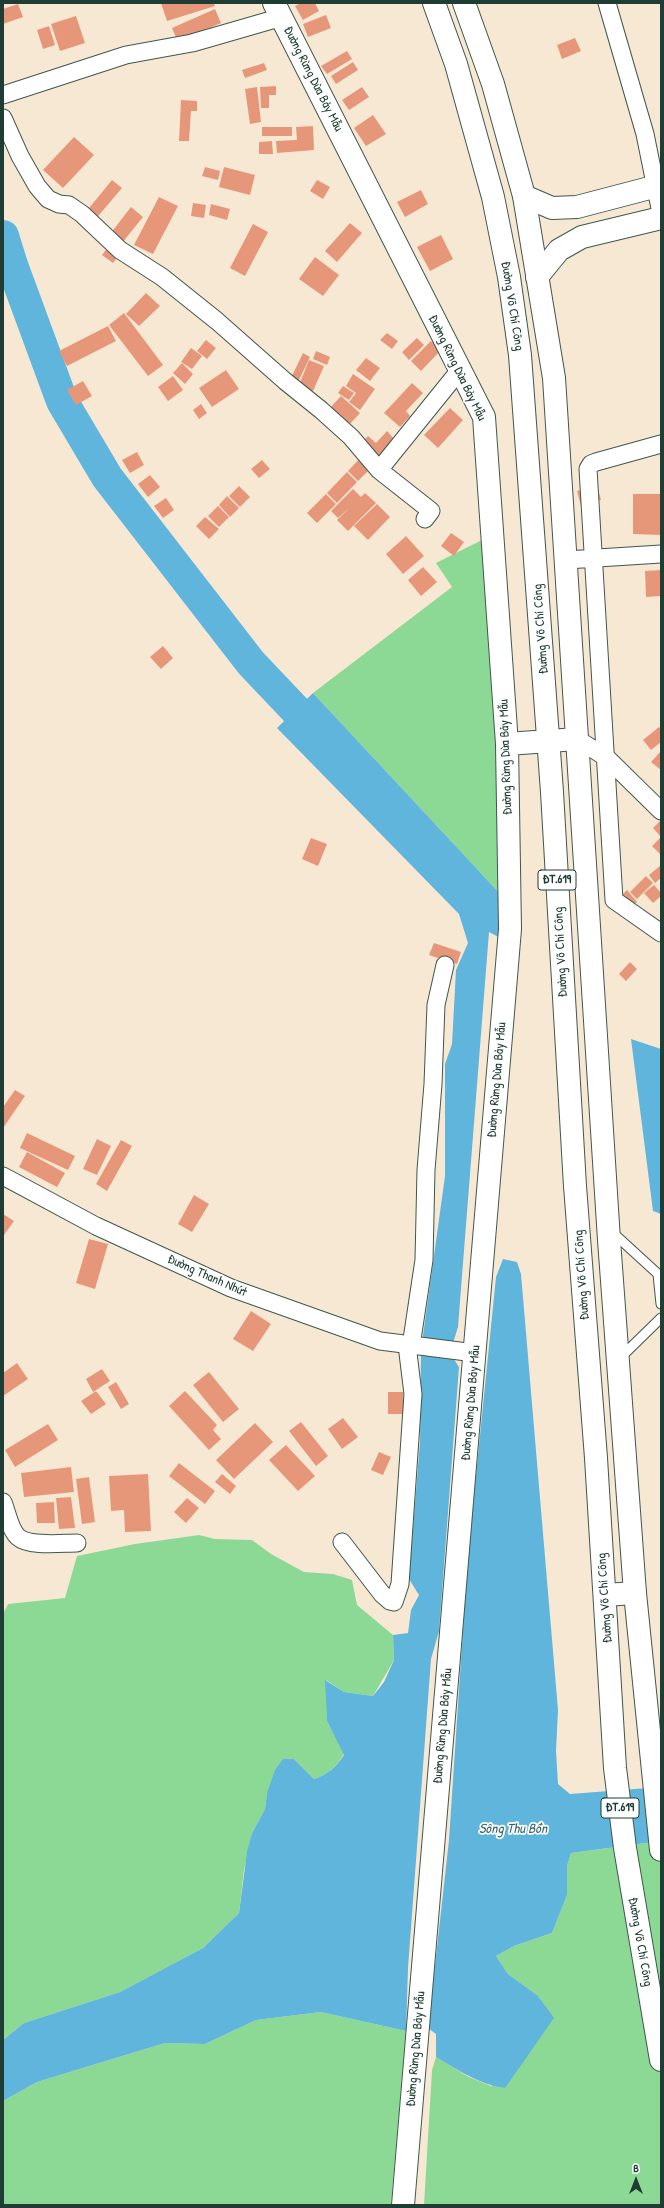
<!DOCTYPE html>
<html>
<head>
<meta charset="utf-8">
<style>
  body { margin:0 }
  #map { position:relative; width:664px; height:2208px; overflow:hidden; background:#f7e8d4; font-family:"Patrick Hand",sans-serif }
  canvas { display:block }
  .frame { position:absolute; inset:0; border:4px solid #1f3d34; pointer-events:none }
  .north { position:absolute; left:616px; top:2160px; width:40px; height:40px; -webkit-text-stroke:3px #fff; paint-order:stroke; rotate:0deg; font-size:11px; font-weight:700; line-height:16px; text-align:center; color:#1f3d34 }
  .north::after { content:''; display:block; margin:auto; width:14px; height:18px; background:#1f3d34; clip-path:polygon(50% 0,100% 100%,50% 72%,0 100%) }
</style>
</head>
<body>
<div id="map">
<canvas width="664" height="2208"></canvas>
<div class="frame"></div>
<div class="north">B</div>
</div>
<script>
const g = document.querySelector('canvas').getContext('2d');
g.lineJoin = 'round';
function fill(path, color) { g.fillStyle = color; g.fill(path, 'evenodd'); }
function trace(path, color, width, dash) { g.strokeStyle = color; g.lineWidth = width; g.lineCap = dash ? 'butt' : 'round'; g.setLineDash(dash || []); g.stroke(path); }
function write(font, color, halo, rows, align = 'center') {
  g.font = font + ' "Patrick Hand",sans-serif'; g.lineWidth = 3.5; g.setLineDash([]); g.textBaseline = 'middle'; g.strokeStyle = halo; g.fillStyle = color; for (const [text, x, y, turn = 0] of rows) {
    g.save(); g.translate(x, y); g.rotate((+turn || 0) * Math.PI / 180); g.textAlign = isNaN(turn) ? turn : align; if (halo) g.strokeText(text, 0, 0); g.fillText(text, 0, 0); g.restore();
  }
}
fill(new Path2D(`
  M 486,538 L 505,899 L 313,693 L 452,587 L 436,563 Z
  M 199,1535 L 215,1539 L 252,1540 L 271,1554 L 304,1572 L 333,1574 L 352,1580 L 357,1605 L 393,1635 L 394,1660 L 373,1696 L 344,1692 L 326,1680 L 327,1721 L 344,1754 C 336,1767 329,1774 314,1779 L 294,1759 L 267,1793 L 265,1809 L 252,1833 L 244,1870 L 239,1913 L 203,1948 L 120,1992 L 24,2023 L 3,2040 L 3,1614 L 8,1604 L 65,1598 L 77,1556 L 135,1544 Z
  M 661,1841 L 661,2205 L 424,2205 L 432,2070 L 436,2057 L 469,2077 L 491,2086 L 537,1995 L 508,1974 L 496,1956 L 514,1946 L 552,1933 L 567,1895 L 567,1866 L 571,1853 Z
  M 321,2012 L 406,2031 L 391,2205 L 3,2205 L 3,2101 L 37,2082 L 165,2043 L 205,2044 L 256,2020 Z`), '#8cd996');
fill(new Path2D(`
  M 313,693 L 505,899 L 506,941 L 489,932 L 458,1327 L 450,1353 L 459,1367 L 439,1631 L 431,1659 L 408,1968 L 406,2031 L 321,2012 L 256,2020 L 205,2044 L 165,2043 L 37,2082 L 3,2101 L 3,2040 L 24,2023 L 120,1992 L 203,1948 L 239,1913 L 247,1852 L 252,1833 L 265,1809 L 267,1793 L 275,1770 L 283,1759 L 294,1759 L 314,1779 C 329,1774 336,1767 344,1755 L 327,1721 L 325,1680 L 344,1692 L 373,1696 L 384,1682 L 394,1660 L 393,1635 L 408,1633 L 411,1610 L 419,1595 L 409,1579 L 420,1442 L 421,1350 L 445,1176 L 445,1064 L 452,1044 L 456,970 L 468,943 L 459,914 L 277,728 Z
  M 631,1039 L 661,1049 L 661,1214 L 653,1211 Z
  M 503,1259 L 517,1262 L 521,1274 L 558,1710 L 556,1751 L 558,1784 L 570,1794 L 661,1787 L 661,1841 L 571,1853 L 567,1866 L 567,1895 L 552,1933 L 514,1946 L 496,1956 L 508,1974 L 537,1995 L 554,2018 L 505,2088 C 480,2085 458,2070 436,2057 L 436,2034 L 428,2028 L 449,1840 L 468,1554 L 496,1277 Z`), '#60b5dc');
trace(new Path2D(`
  M 3,236 L 12,265 L 62,401 L 107,477 L 251,663 L 325,741`), '#60b5dc', 32);
fill(new Path2D(`
  M 161,3 L 214,3 L 215,6 L 167,21 Z
  M 301,3 L 315,3 L 319,11 L 303,20 L 295,6 Z
  M 18,4 L 23,17 L 3,24 L 3,9 Z
  M 215,9 L 221,23 L 178,42 L 172,28 Z
  M 326,15 L 331,28 L 308,37 L 303,24 Z
  M 76,16 L 85,43 L 60,51 L 51,24 Z
  M 49,26 L 55,45 L 43,49 L 37,30 Z
  M 575,38 L 581,51 L 562,59 L 557,45 Z
  M 347,51 L 352,59 L 327,74 L 321,66 Z
  M 353,62 L 358,70 L 336,84 L 331,76 Z
  M 264,63 L 267,70 L 245,78 L 242,70 Z
  M 276,86 L 276,95 L 269,95 L 269,108 L 261,108 L 260,87 Z
  M 257,87 L 261,122 L 250,124 L 245,89 Z
  M 362,87 L 369,97 L 349,110 L 342,100 Z
  M 181,100 L 197,101 L 197,111 L 191,111 L 189,141 L 179,141 Z
  M 373,115 L 386,134 L 366,146 L 354,128 Z
  M 313,126 L 314,150 L 277,153 L 276,141 L 297,140 L 296,127 Z
  M 262,127 L 292,127 L 292,136 L 262,136 Z
  M 74,137 L 94,155 L 63,188 L 43,170 Z
  M 272,141 L 273,154 L 259,154 L 259,142 Z
  M 205,167 L 220,171 L 218,180 L 202,176 Z
  M 224,167 L 255,175 L 250,195 L 219,187 Z
  M 112,180 L 122,188 L 94,221 L 85,213 Z
  M 317,180 L 330,187 L 323,199 L 310,191 Z
  M 421,190 L 428,204 L 405,217 L 397,202 Z
  M 159,197 L 178,206 L 153,254 L 134,245 Z
  M 193,203 L 206,205 L 204,218 L 191,216 Z
  M 211,204 L 230,209 L 227,220 L 209,215 Z
  M 131,207 L 143,217 L 122,243 L 110,234 Z
  M 350,223 L 362,233 L 337,262 L 325,251 Z
  M 253,224 L 268,232 L 245,276 L 230,268 Z
  M 441,235 L 453,259 L 430,271 L 417,247 Z
  M 108,247 L 119,255 L 113,263 L 102,255 Z
  M 315,257 L 339,275 L 323,296 L 299,279 Z
  M 146,293 L 160,306 L 139,326 L 126,314 Z
  M 124,313 L 163,365 L 148,376 L 109,325 Z
  M 108,326 L 116,341 L 67,366 L 59,351 Z
  M 387,333 L 398,341 L 392,349 L 380,340 Z
  M 417,338 L 424,345 L 409,360 L 402,352 Z
  M 206,340 L 216,348 L 207,359 L 197,351 Z
  M 431,341 L 441,350 L 421,371 L 411,361 Z
  M 191,348 L 202,356 L 192,369 L 181,362 Z
  M 316,351 L 330,357 L 327,365 L 313,359 Z
  M 303,353 L 310,357 L 297,384 L 290,380 Z
  M 366,358 L 380,368 L 370,381 L 356,370 Z
  M 309,360 L 324,366 L 313,391 L 299,385 Z
  M 182,363 L 193,374 L 185,384 L 173,373 Z
  M 226,370 L 239,389 L 212,407 L 199,388 Z
  M 353,374 L 375,389 L 360,410 L 349,402 L 356,393 L 346,386 Z
  M 173,376 L 183,390 L 168,401 L 158,387 Z
  M 83,381 L 92,396 L 76,405 L 67,390 Z
  M 412,383 L 423,393 L 406,411 L 410,416 L 400,427 L 384,413 Z
  M 343,386 L 354,393 L 349,400 L 338,393 Z
  M 341,396 L 360,413 L 349,425 L 330,408 Z
  M 201,404 L 207,413 L 199,419 L 193,410 Z
  M 450,408 L 463,420 L 438,448 L 424,435 Z
  M 387,431 L 396,441 L 378,459 L 361,443 L 368,436 L 376,443 Z
  M 137,452 L 144,465 L 130,473 L 122,460 Z
  M 362,456 L 373,466 L 358,481 L 348,471 Z
  M 262,460 L 270,469 L 259,478 L 251,469 Z
  M 347,472 L 357,482 L 337,503 L 327,493 Z
  M 150,475 L 160,487 L 148,497 L 138,484 Z
  M 597,485 L 601,500 L 581,506 L 577,491 Z
  M 239,486 L 250,497 L 240,507 L 229,496 Z
  M 353,489 L 361,497 L 365,493 L 376,503 L 348,531 L 337,520 L 350,507 L 338,518 L 331,511 Z
  M 326,494 L 336,504 L 317,523 L 307,513 Z
  M 633,494 L 661,494 L 661,535 L 633,534 Z
  M 227,496 L 239,508 L 230,517 L 219,505 Z
  M 166,498 L 174,510 L 163,518 L 154,506 Z
  M 377,504 L 390,517 L 368,540 L 354,526 Z
  M 218,506 L 229,517 L 219,527 L 208,516 Z
  M 205,517 L 219,529 L 209,539 L 196,526 Z
  M 451,533 L 464,542 L 454,556 L 441,546 Z
  M 406,536 L 424,556 L 403,574 L 386,554 Z
  M 423,567 L 437,582 L 421,596 L 408,580 Z
  M 661,570 L 661,596 L 646,597 L 645,571 Z
  M 163,646 L 173,658 L 161,669 L 150,657 Z
  M 659,727 L 661,729 L 661,742 L 651,750 L 643,740 Z
  M 661,751 L 661,770 L 651,762 Z
  M 661,820 L 661,837 L 653,828 Z
  M 661,837 L 661,855 L 652,846 Z
  M 311,838 L 327,844 L 318,866 L 302,859 Z
  M 661,865 L 661,878 L 655,883 L 649,875 Z
  M 646,876 L 653,883 L 637,899 L 630,892 Z
  M 654,885 L 661,893 L 661,896 L 653,903 L 644,893 Z
  M 627,890 L 637,902 L 629,909 L 619,898 Z
  M 434,943 L 461,952 L 457,964 L 429,955 Z
  M 630,962 L 637,969 L 626,981 L 619,974 Z
  M 15,1090 L 25,1096 L 3,1128 L 3,1107 Z
  M 27,1133 L 75,1156 L 68,1170 L 20,1148 Z
  M 97,1139 L 111,1146 L 97,1175 L 83,1169 Z
  M 121,1140 L 132,1146 L 107,1191 L 96,1184 Z
  M 27,1152 L 65,1173 L 57,1187 L 19,1167 Z
  M 194,1195 L 209,1204 L 192,1232 L 178,1224 Z
  M 3,1214 L 14,1221 L 4,1235 L 3,1235 Z
  M 89,1239 L 108,1244 L 95,1289 L 76,1283 Z
  M 251,1311 L 271,1324 L 253,1351 L 233,1339 Z
  M 17,1363 L 28,1379 L 3,1396 L 3,1373 Z
  M 102,1369 L 110,1381 L 93,1392 L 86,1379 Z
  M 209,1372 L 239,1409 L 223,1422 L 193,1385 Z
  M 116,1382 L 129,1404 L 121,1409 L 108,1387 Z
  M 96,1391 L 106,1404 L 91,1414 L 81,1401 Z
  M 185,1391 L 217,1425 L 213,1430 L 221,1439 L 209,1450 L 169,1406 Z
  M 388,1392 L 403,1392 L 403,1414 L 388,1414 Z
  M 343,1418 L 358,1437 L 342,1449 L 328,1429 Z
  M 301,1422 L 328,1456 L 316,1466 L 289,1431 Z
  M 255,1423 L 273,1442 L 234,1479 L 216,1460 Z
  M 48,1424 L 58,1440 L 15,1467 L 5,1450 Z
  M 286,1445 L 315,1476 L 298,1491 L 269,1460 Z
  M 379,1452 L 391,1457 L 383,1475 L 371,1470 Z
  M 179,1463 L 215,1491 L 205,1504 L 169,1476 Z
  M 71,1467 L 74,1492 L 24,1497 L 21,1473 Z
  M 148,1474 L 151,1531 L 125,1532 L 124,1510 L 111,1511 L 109,1476 Z
  M 222,1474 L 236,1486 L 230,1494 L 215,1482 Z
  M 89,1477 L 95,1522 L 82,1524 L 76,1479 Z
  M 71,1497 L 75,1528 L 59,1529 L 56,1498 Z
  M 187,1498 L 199,1508 L 186,1523 L 174,1512 Z
  M 54,1502 L 55,1523 L 37,1523 L 36,1503 Z`), '#e79779');
const lane = new Path2D(`
  M 611,1231 L 658,1274 L 661,1304
  M 619,1359 L 661,1318`);
const street = new Path2D(`
  M 607,3 L 645,134 L 661,213
  M 3,95 L 126,55 L 192,43 L 282,17
  M 3,118 L 20,156 L 37,186 L 48,199 L 59,204 L 69,205 L 82,214 L 120,250 L 162,277 L 217,321 L 285,381 L 321,410 L 351,437 L 379,470 L 431,511 L 425,519
  M 661,444 L 596,462 L 591,464 L 588,469 L 614,900 L 661,933
  M 379,470 L 459,371
  M 566,560 L 661,554
  M 577,739 L 607,758 L 661,811
  M 3,1176 L 96,1226 L 231,1288 L 380,1341 L 475,1353
  M 411,1346 L 424,1260 L 426,1170 L 433,1084 L 436,1005 L 445,965
  M 3,1502 C 7,1512 10,1530 18,1537 C 29,1547 62,1543 77,1543
  M 342,1542 L 382,1594 L 390,1601 L 394,1602 L 400,1584 L 413,1394 L 407,1345`);
const secondary = new Path2D(`
  M 274,3 L 484,417 L 507,744 L 510,929 L 403,2205
  M 524,196 L 552,208 L 577,207 L 661,185
  M 537,277 L 559,250 L 582,237 L 661,218
  M 507,744 L 577,739
  M 605,1595 L 635,1593`);
const primary = new Path2D(`
  M 434,3 L 456,64 L 493,197 L 509,277 L 520,355 L 552,792 L 575,1186 L 596,1458 L 615,1768 L 625,1848 L 661,2060
  M 464,3 L 493,84 L 524,196 L 554,378 L 609,1240 L 635,1593 L 661,1850`);
trace(lane, '#3f574c', 11);
trace(street, '#3f574c', 19);
trace(secondary, '#3f574c', 24);
trace(primary, '#3f574c', 24);
trace(lane, '#fff', 9);
trace(street, '#fff', 17);
trace(secondary, '#fff', 22);
trace(primary, '#fff', 22);
for (const [x, y, w] of [
  [557,880,38],
  [620,1808,38]
]) { const box = new Path2D(); box.roundRect(x - w / 2, y - 10, w, 20, 3); g.fillStyle = '#fff'; g.fill(box); trace(box, '#1f3d34', 1); }
write('bold 12px', '#1f3d34', null, [
  ["ĐT.619",557,880],
  ["ĐT.619",620,1808]
]);
write('13px', '#1f3d34', '#fff', [
  ["Đường Rừng Dừa Bảy Mẫu",313,79,63],
  ["Đường Võ Chí Công",512,306,81],
  ["Đường Rừng Dừa Bảy Mẫu",457,368,64],
  ["Đường Võ Chí Công",541,629,-94],
  ["Đường Rừng Dừa Bảy Mẫu",506,757,-92],
  ["Đường Võ Chí Công",561,952,-93],
  ["Đường Rừng Dừa Bảy Mẫu",497,1080,-85],
  ["Đường Võ Chí Công",582,1275,-94],
  ["Đường Thanh Nhứt",207,1276,24],
  ["Đường Rừng Dừa Bảy Mẫu",471,1403,-85],
  ["Đường Võ Chí Công",605,1598,-94],
  ["Đường Rừng Dừa Bảy Mẫu",443,1726,-85],
  ["Đường Võ Chí Công",640,1942,80],
  ["Đường Rừng Dừa Bảy Mẫu",416,2049,-85]
]);
write('italic 14px', '#326166', '#fff', [
  ["Sông Thu Bồn",513,1829]
]);
</script>
</body>
</html>
